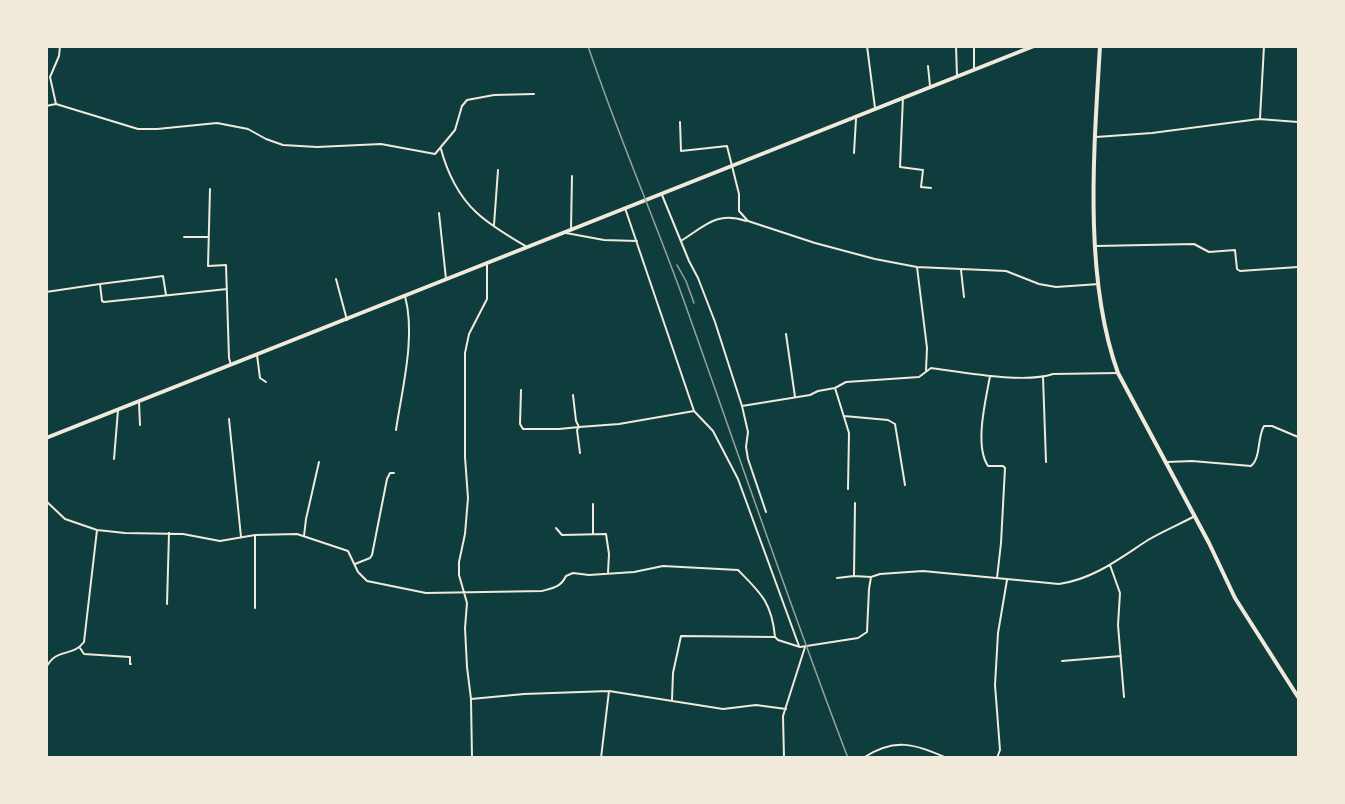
<!DOCTYPE html>
<html>
<head>
<meta charset="utf-8">
<style>
  body { margin:0 }
  #map { position:relative; width:1345px; height:804px; overflow:hidden; background:#0f3d3e; font-family:Rubik,sans-serif }
  canvas { display:block }
  .frame { position:absolute; inset:0; border:48px solid #f1e9da; pointer-events:none }
</style>
</head>
<body>
<div id="map">
<canvas width="1345" height="804"></canvas>
<div class="frame"></div>
</div>
<script>
const g = document.querySelector('canvas').getContext('2d');
g.lineJoin = 'round';
function trace(path, color, width, dash) { g.strokeStyle = color; g.lineWidth = width; g.lineCap = dash ? 'butt' : 'round'; g.setLineDash(dash || []); g.stroke(path); }
trace(new Path2D(`
  M 867,46 L 875,108
  M 956,46 L 957,76
  M 974,46 L 974,70
  M 928,66 L 930,86
  M 903,97 L 900,167 L 923,170 L 921,187 L 931,188
  M 56,104 L 50,77 L 59,56 L 60,46
  M 46,106 L 56,104 L 138,129 L 157,129 L 217,123 L 248,129 L 266,139 L 283,145 L 317,147 L 381,144 L 435,154 L 455,130 L 462,106 L 467,100 L 494,95 L 534,94
  M 1260,118 L 1264,46
  M 680,122 L 681,151 L 727,146 L 739,194 L 739,211 L 748,221 L 815,243 L 875,259 L 917,267 L 1006,271 L 1039,284 L 1056,287 L 1099,284
  M 1096,137 L 1152,133 L 1259,119 L 1298,122
  M 441,149 C 447,172 459,197 477,213 C 491,226 510,237 527,247
  M 854,153 L 856,119
  M 210,189 L 208,266 L 226,265 L 229,358 L 231,365
  M 662,195 L 689,261 L 698,278 L 715,322 L 742,406 L 748,432 L 746,447 L 748,459 L 766,512
  M 625,208 L 694,411 L 713,431 L 738,479 L 799,646
  M 439,213 L 446,279
  M 494,225 L 498,170
  M 571,229 L 572,176
  M 566,233 L 604,240 L 637,241
  M 184,237 L 208,237
  M 681,241 C 705,226 716,211 746,221
  M 1096,246 L 1194,244 L 1209,252 L 1235,250 L 1237,269 L 1240,271 L 1298,267
  M 917,267 L 927,348 L 926,370
  M 961,270 L 964,297
  M 336,279 L 347,320
  M 46,292 L 100,284
  M 166,295 L 163,276 L 100,284 L 102,301 L 104,302 L 227,289
  M 786,334 L 795,397
  M 257,355 L 260,378 L 266,382
  M 990,376 C 986,399 974,445 988,466 L 1003,466 L 1005,468 L 1001,543 L 997,578
  M 1043,377 L 1046,462
  M 835,388 L 849,433 L 848,489
  M 521,390 L 520,424 L 523,429 L 559,429 L 579,427 L 577,430 L 580,453
  M 573,395 L 576,421 L 579,427 L 619,424 L 694,411
  M 139,402 L 140,425
  M 742,406 L 810,395 L 818,391 L 835,388 L 846,382 L 919,377 L 931,368 C 962,372 1024,384 1053,374 L 1118,373
  M 844,416 L 888,420 L 895,424 L 905,485
  M 229,419 L 241,537
  M 396,430 C 402,389 416,337 405,296
  M 114,459 L 118,410
  M 1167,462 L 1192,461 L 1251,466 C 1261,458 1257,438 1264,426 L 1272,426 L 1298,437
  M 46,501 L 65,519 L 97,530 L 125,533 L 183,534 L 220,541 L 255,535 L 297,534 L 348,551 L 358,572 L 367,581 L 426,593 L 542,591 C 553,588 561,587 566,576 L 573,573 L 589,575 L 634,572 L 663,566 L 738,570 C 761,593 772,603 775,637
  M 556,528 L 562,535 L 606,534 L 609,554 L 608,573
  M 593,534 L 593,504
  M 304,536 L 306,519 L 319,462
  M 355,564 L 370,558 L 372,555 L 387,479 L 390,473 L 394,473
  M 1110,565 L 1120,593 L 1118,625 L 1124,697
  M 854,576 L 855,503
  M 837,578 L 854,576 L 871,577
  M 167,604 L 169,533
  M 255,608 L 255,535
  M 80,648 L 84,654 L 130,657 L 130,664 L 131,664
  M 1062,661 L 1121,656
  M 46,668 C 56,647 72,658 84,642 L 97,530
  M 471,699 L 524,694 L 609,691 L 723,709 L 756,705 L 786,709
  M 672,700 L 673,673 L 681,636 L 775,637 L 778,640 L 800,647 L 858,638 L 867,632 L 869,589 L 871,577 L 880,574 L 923,571 L 1059,584 C 1094,579 1120,558 1148,540 C 1163,531 1180,524 1195,516
  M 472,758 L 471,699 L 467,667 L 465,628 L 467,603 L 459,575 L 459,562 L 465,534 L 468,498 L 465,457 L 465,353 L 469,334 L 487,299 L 487,262
  M 601,758 L 609,691
  M 784,758 L 783,716 L 805,647
  M 863,758 C 895,737 914,744 947,758
  M 997,758 L 1000,750 L 995,685 L 998,633 L 1007,580`), '#f1e9da', 2);
trace(new Path2D(`
  M 46,438 L 1034,46`), '#f1e9da', 4);
trace(new Path2D(`
  M 1100,46 C 1094,149 1083,276 1118,373 L 1209,543 L 1235,598 L 1298,697`), '#f1e9da', 4);
trace(new Path2D(`
  M 588,46 C 617,133 653,215 684,301 C 738,453 790,606 848,758
  M 677,265 L 686,281 L 694,303`), '#97a49c', 1.5);
</script>
</body>
</html>
